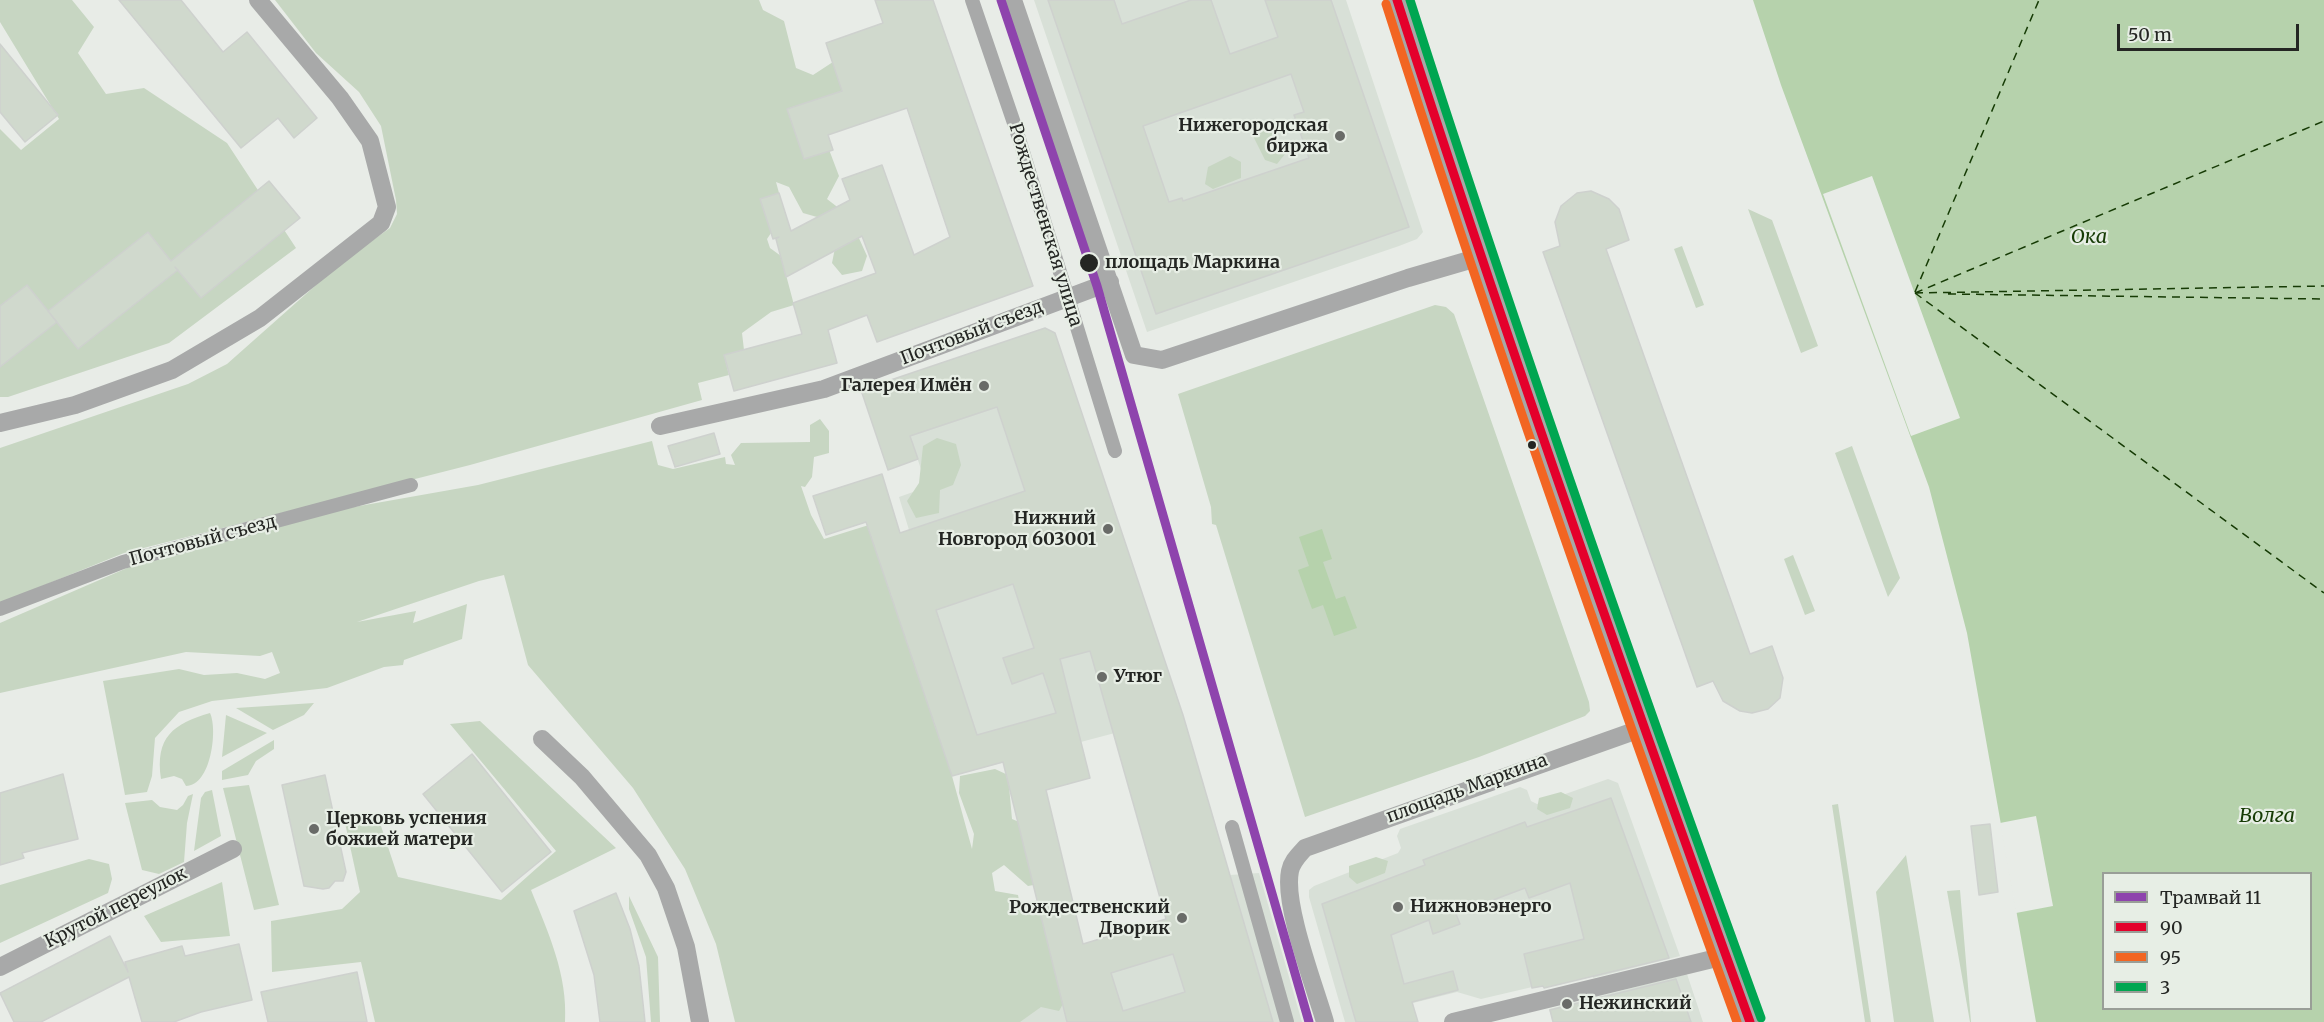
<!DOCTYPE html>
<html>
<head>
<meta charset="utf-8">
<style>
  body { margin:0 }
  #map { position:relative; width:2324px; height:1022px; overflow:hidden; background:#e8ece7; font-family:Merriweather,serif }
  canvas { display:block }
  .legend { position:absolute; left:2102px; top:872px; width:210px; height:138px; box-sizing:border-box; background:#e7eee5; border:2px solid #999e97; margin:0; padding:8px 10px; list-style:none; font-size:18px; color:#242623 }
  .legend li { display:flex; align-items:center; gap:12px; height:30px }
  .legend b { width:30px; border:2px solid #999e97 }
  .scale { position:absolute; left:2117px; top:24px; width:182px; height:27px; box-sizing:border-box; border:3px solid #242623; border-top:0; padding-left:8px; font-size:18px; line-height:21px; white-space:nowrap; color:#242623; -webkit-text-stroke:4px #e7eee5; paint-order:stroke }
</style>
</head>
<body>
<div id="map">
<canvas width="2324" height="1022"></canvas>
<ul class="legend">
<li><b style="height:8px;background:#8e44ad"></b>Трамвай 11</li>
<li><b style="height:8px;background:#e4002b"></b>90</li>
<li><b style="height:8px;background:#f26522"></b>95</li>
<li><b style="height:8px;background:#00a651"></b>3</li>
</ul>
<div class="scale">50 m</div>
</div>
<script>
const g = document.querySelector('canvas').getContext('2d');
g.lineJoin = 'round';
function fill(path, color) { g.fillStyle = color; g.fill(path, 'evenodd'); }
function trace(path, color, width, dash) { g.strokeStyle = color; g.lineWidth = width; g.lineCap = dash ? 'butt' : 'round'; g.setLineDash(dash || []); g.stroke(path); }
function write(font, color, halo, rows, align = 'center') {
  g.font = font + ' Merriweather,serif'; g.lineWidth = 4.5; g.setLineDash([]); g.textBaseline = 'middle'; g.strokeStyle = halo; g.fillStyle = color; for (const [text, x, y, turn = 0] of rows) {
    g.save(); g.translate(x, y); g.rotate((+turn || 0) * Math.PI / 180); g.textAlign = isNaN(turn) ? turn : align; if (halo) g.strokeText(text, 0, 0); g.fillText(text, 0, 0); g.restore();
  }
}
fill(new Path2D(`
  M 1034,0 L 1346,0 L 1423,232 L 1417,239 L 1399,246 L 1147,332 Z
  M 1045,328 L 1055,333 L 1183,715 L 952,776 L 873,542 L 909,530 L 899,497 L 927,487 L 891,380 Z
  M 1608,779 L 1618,783 L 1680,956 L 1593,978 L 1592,973 L 1481,999 L 1457,992 L 1413,1003 L 1408,1022 L 1345,1022 L 1309,897 L 1309,890 L 1314,886 L 1398,853 L 1401,848 L 1397,836 L 1400,829 L 1520,787 L 1527,790 L 1531,801 L 1537,804 Z
  M 1259,873 L 1302,1022 L 1020,1022 L 1005,968 L 1236,898 L 1230,875 Z
  M 1687,974 L 1703,1022 L 1553,1022 L 1549,1009 Z`), '#d8e0d7');
fill(new Path2D(`
  M 0,0 L 72,0 L 94,27 L 78,53 L 106,94 L 144,88 L 227,143 L 296,248 L 169,343 L 8,397 L 0,397 L 0,129 L 21,150 L 59,119 L 0,22 Z
  M 275,0 L 759,0 L 763,10 L 784,21 L 796,68 L 813,75 L 836,60 L 856,73 L 825,139 L 839,176 L 827,199 L 849,216 L 867,256 L 862,271 L 842,275 L 832,263 L 836,243 L 824,219 L 803,213 L 789,187 L 776,182 L 779,193 L 761,199 L 771,233 L 767,239 L 770,248 L 781,256 L 794,305 L 771,312 L 742,333 L 744,350 L 724,355 L 729,375 L 698,383 L 702,400 L 470,465 L 124,553 L 0,603 L 0,448 L 188,384 L 227,364 L 342,262 L 390,228 L 397,214 L 396,200 L 381,126 L 359,92 L 316,53 Z
  M 1271,124 L 1285,154 L 1277,164 L 1265,160 L 1253,136 L 1259,125 Z
  M 1230,156 L 1241,162 L 1241,178 L 1213,189 L 1205,184 L 1208,167 Z
  M 1748,209 L 1772,220 L 1818,346 L 1801,353 Z
  M 1682,246 L 1704,305 L 1696,308 L 1674,249 Z
  M 1435,305 L 1446,307 L 1454,314 L 1589,702 L 1590,711 L 1585,716 L 1479,757 L 1305,817 L 1216,525 L 1212,524 L 1211,507 L 1178,394 Z
  M 820,419 L 829,431 L 829,453 L 814,457 L 812,477 L 805,487 L 801,486 L 811,515 L 824,539 L 888,519 L 885,578 L 952,776 L 972,849 L 974,834 L 959,793 L 960,776 L 995,769 L 1008,775 L 1012,819 L 1050,835 L 1056,881 L 1028,886 L 1004,865 L 992,873 L 995,891 L 1018,895 L 1021,912 L 1039,909 L 1058,922 L 1068,995 L 1059,1011 L 1041,1007 L 1020,1022 L 735,1022 L 716,944 L 685,869 L 633,788 L 528,665 L 504,575 L 479,581 L 357,622 L 416,611 L 413,623 L 467,604 L 462,639 L 404,660 L 403,665 L 384,667 L 327,688 L 212,701 L 179,712 L 155,738 L 152,776 L 147,792 L 125,795 L 103,681 L 179,669 L 204,675 L 237,673 L 265,679 L 280,673 L 272,652 L 260,656 L 186,652 L 0,693 L 0,623 L 134,565 L 331,511 L 478,485 L 652,441 L 658,465 L 673,469 L 725,457 L 726,464 L 735,465 L 731,455 L 741,443 L 810,442 L 810,425 Z
  M 937,438 L 956,444 L 961,465 L 953,485 L 940,490 L 939,513 L 916,518 L 907,501 L 919,483 L 923,446 Z
  M 1852,446 L 1900,578 L 1888,597 L 1835,453 Z
  M 1793,555 L 1815,611 L 1805,615 L 1784,559 Z
  M 314,703 L 304,715 L 273,730 L 236,708 Z
  M 210,713 C 218,730 211,786 186,786 L 182,779 L 174,776 L 161,779 C 155,737 173,724 210,713 Z
  M 226,715 L 267,733 L 222,757 Z
  M 480,721 L 616,848 L 531,890 C 548,932 568,975 565,1022 L 375,1022 L 361,962 L 272,972 L 271,921 L 342,909 L 360,892 L 345,823 L 381,826 L 398,877 L 501,900 L 556,851 L 450,724 Z
  M 274,740 L 274,749 L 256,761 L 248,775 L 222,780 L 222,771 Z
  M 249,785 L 279,905 L 254,910 L 223,788 Z
  M 212,790 L 221,836 L 194,851 L 201,798 L 205,792 Z
  M 1561,792 L 1573,798 L 1570,808 L 1547,815 L 1537,809 L 1539,798 Z
  M 193,794 L 187,823 L 184,862 L 159,874 L 142,870 L 125,803 L 152,800 L 160,807 L 177,810 L 183,805 L 188,796 Z
  M 1838,804 L 1871,1022 L 1865,1022 L 1832,805 Z
  M 1906,855 L 1934,1022 L 1894,1022 L 1876,892 Z
  M 1376,857 L 1388,861 L 1385,873 L 1357,884 L 1349,877 L 1349,866 Z
  M 89,859 L 109,864 L 112,879 L 108,893 L 0,943 L 0,885 Z
  M 222,882 L 230,936 L 161,942 L 144,916 Z
  M 1960,890 L 1971,1022 L 1970,1022 L 1947,891 Z
  M 629,896 L 658,957 L 660,1022 L 651,1022 L 646,957 L 629,909 Z`), '#c7d6c2');
fill(new Path2D(`
  M 1753,0 L 2324,0 L 2324,1022 L 2036,1022 L 1967,633 L 1929,487 L 1781,85 ZM 2104,874 L 2310,874 L 2310,1008 L 2104,1008 Z
  M 1322,529 L 1332,559 L 1323,562 L 1336,599 L 1345,596 L 1357,628 L 1334,636 L 1323,605 L 1312,609 L 1298,570 L 1309,566 L 1299,537 Z`), '#b6d2ac');
fill(new Path2D(`
  M 1872,176 L 1960,418 L 1911,436 L 1823,194 Z
  M 2036,816 L 2053,906 L 2016,913 L 2000,823 Z`), '#e8ece7');
trace(new Path2D(`
  M 1915,292 L 2039,0
  M 1915,293 L 2324,593
  M 1915,293 L 2324,121
  M 1915,293 L 2324,286
  M 1948,294 L 2324,299`), '#163b05', 1.5, [8, 6]);
const building = new Path2D(`
  M 119,0 L 181,0 L 223,52 L 247,32 L 317,118 L 294,138 L 278,118 L 241,148 Z
  M 875,0 L 933,0 L 1033,286 L 877,342 L 867,315 L 828,330 L 837,363 L 734,391 L 724,355 L 802,334 L 793,303 L 876,273 L 862,236 L 786,277 L 776,239 L 779,237 L 773,239 L 760,199 L 779,193 L 791,231 L 850,200 L 842,179 L 882,165 L 914,255 L 950,237 L 907,108 L 828,135 L 833,150 L 804,159 L 787,109 L 842,91 L 826,43 L 883,23 Z
  M 1048,0 L 1114,0 L 1122,24 L 1191,0 L 1211,0 L 1230,54 L 1278,37 L 1265,0 L 1331,0 L 1409,227 L 1156,314 ZM 1291,74 L 1304,112 L 1294,115 L 1309,158 L 1183,201 L 1182,198 L 1169,202 L 1143,126 Z
  M 0,44 L 58,115 L 25,142 L 0,112 Z
  M 269,181 L 300,218 L 201,298 L 175,267 L 178,270 L 78,349 L 48,311 L 148,232 L 171,261 Z
  M 1591,191 L 1609,199 L 1619,209 L 1629,240 L 1606,249 L 1750,654 L 1772,646 L 1783,678 L 1780,698 L 1768,709 L 1752,713 L 1740,711 L 1723,701 L 1713,681 L 1697,687 L 1543,252 L 1560,246 L 1555,222 L 1561,206 L 1577,193 Z
  M 27,285 L 57,322 L 0,367 L 0,306 Z
  M 1045,328 L 1055,333 L 1183,715 L 1273,1022 L 1067,1022 L 1003,762 L 952,776 L 866,522 L 826,535 L 813,496 L 882,474 L 900,533 L 1025,491 L 997,407 L 910,436 L 918,459 L 888,470 L 861,390 ZM 1013,584 L 1034,648 L 1003,658 L 1012,684 L 1043,673 L 1056,713 L 977,735 L 936,610 ZM 1090,651 L 1166,919 L 1083,944 L 1046,790 L 1090,778 L 1060,659 ZM 1173,954 L 1185,992 L 1123,1011 L 1111,973 Z
  M 714,433 L 720,454 L 675,467 L 668,446 Z
  M 472,754 L 551,852 L 502,892 L 423,794 Z
  M 63,774 L 78,839 L 22,853 L 24,858 L 0,865 L 0,793 Z
  M 325,775 L 346,872 L 343,881 L 335,881 L 329,888 L 323,889 L 304,886 L 282,785 Z
  M 1611,798 L 1669,958 L 1544,988 L 1543,986 L 1532,988 L 1524,954 L 1584,939 L 1570,883 L 1529,898 L 1525,888 L 1456,914 L 1460,924 L 1433,934 L 1429,920 L 1391,935 L 1404,984 L 1453,971 L 1458,990 L 1412,1002 L 1418,1022 L 1356,1022 L 1322,904 L 1425,865 L 1423,860 L 1525,822 L 1527,827 Z
  M 1990,824 L 1998,892 L 1979,895 L 1971,826 Z
  M 616,893 L 630,929 L 639,966 L 645,1022 L 600,1022 L 594,975 L 574,911 Z
  M 110,936 L 128,972 L 125,962 L 182,946 L 185,956 L 239,944 L 252,1000 L 201,1012 L 174,1022 L 142,1022 L 129,977 L 41,1022 L 14,1022 L 0,993 Z
  M 357,972 L 367,1022 L 268,1022 L 261,992 Z
  M 1676,979 L 1691,1022 L 1553,1022 L 1550,1010 Z`);
fill(building, '#d0d9cd');
trace(building, '#ced1ce', 1.5);
trace(new Path2D(`
  M 972,0 L 1016,129 L 1115,451
  M 0,609 L 123,562 L 411,485
  M 1232,827 L 1287,1022`), '#a8a9a9', 14);
trace(new Path2D(`
  M 1013,0 L 1134,355 L 1162,360 L 1408,278 L 1480,257
  M 0,423 L 75,405 L 172,370 L 260,318 L 381,223 L 387,207 L 370,141 L 340,98 L 258,0
  M 660,426 L 824,389 L 1110,282
  M 542,739 L 582,777 L 648,855 L 666,888 L 686,947 L 700,1022
  M 0,967 L 233,849
  M 1325,1022 C 1315,987 1283,905 1290,871 C 1292,861 1299,855 1305,848 L 1643,728
  M 1453,1022 L 1725,956`), '#a8a9a9', 18);
trace(new Path2D(`
  M 1397,0 L 1470,228 L 1643,728 L 1750,1022`), '#a7a8a7', 27);
trace(new Path2D(`
  M 1397,0 C 1507,343 1627,683 1750,1022`), '#e4002b', 9);
trace(new Path2D(`
  M 1386,4 C 1495,346 1614,684 1737,1022`), '#f26522', 9);
trace(new Path2D(`
  M 1410,0 C 1519,342 1638,680 1761,1018`), '#00a651', 9);
trace(new Path2D(`
  M 1001,0 L 1097,286 L 1309,1022`), '#8e44ad', 9);
for (const [x, y, r, color] of [
  [1340,136,6,"#696b68"],
  [1089,263,10,"#242623"],
  [984,386,6,"#696b68"],
  [1532,445,5,"#242623"],
  [1108,529,6,"#696b68"],
  [1102,677,6,"#696b68"],
  [314,829,6,"#696b68"],
  [1398,907,6,"#696b68"],
  [1182,918,6,"#696b68"],
  [1567,1004,6,"#696b68"]
]) { const dot = new Path2D(); dot.arc(x, y, r, 0, 2 * Math.PI); g.fillStyle = color; g.fill(dot); trace(dot, '#e7eee5', 2); }
write('bold 18px', '#242623', '#e7eee5', [
  ["Нижегородская",1328,126],
  ["биржа",1328,147],
  ["Галерея Имён",972,386],
  ["Нижний",1096,519],
  ["Новгород 603001",1096,540],
  ["Утюг",1114,677,"left"],
  ["Церковь успения",326,819,"left"],
  ["божией матери",326,840,"left"],
  ["Нижновэнерго",1410,907,"left"],
  ["Рождественский",1170,908],
  ["Дворик",1170,929],
  ["Нежинский",1579,1004,"left"]
], 'right');
write('18px', '#242623', '#e7eee5', [
  ["Рождественская улица",1045,225,73],
  ["Почтовый съезд",972,333,-21],
  ["Почтовый съезд",203,541,-15],
  ["площадь Маркина",1467,789,-20],
  ["Крутой переулок",116,908,-27]
]);
write('bold 18px', '#242623', '#e7eee5', [
  ["площадь Маркина",1105,263]
], 'left');
write('italic 20px', '#163b05', '#e7eee5', [
  ["Ока",2089,237],
  ["Волга",2267,816]
]);
</script>
</body>
</html>
